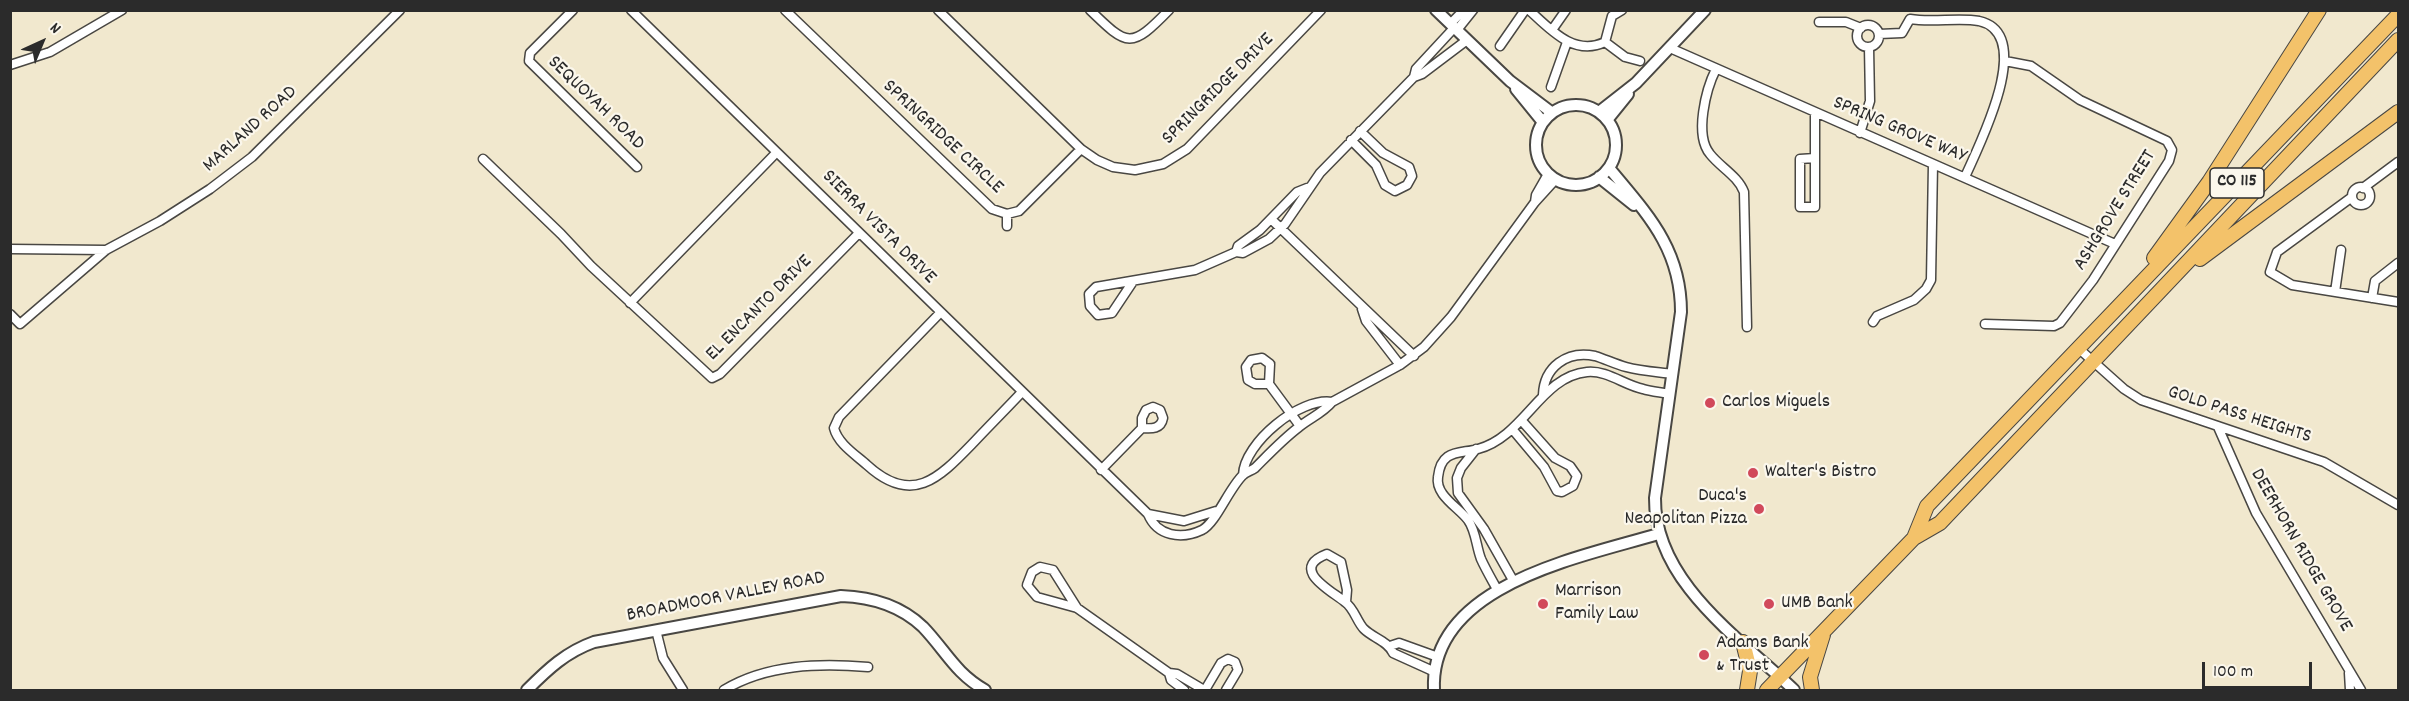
<!DOCTYPE html>
<html>
<head>
<meta charset="utf-8">
<style>
  body { margin:0 }
  #map { position:relative; width:2409px; height:701px; overflow:hidden; background:#f1e8ce; font-family:Dekko,sans-serif }
  canvas { display:block }
  .frame { position:absolute; inset:0; border:12px solid #2b2b2b; pointer-events:none }
  .north { position:absolute; left:12px; top:12px; width:60px; height:60px; -webkit-text-stroke:4px #fbf7ec; paint-order:stroke; rotate:44deg; font-size:16px; font-weight:700; line-height:24px; text-align:center; color:#2b2b2b }
  .north::after { content:''; display:block; margin:auto; width:21px; height:27px; background:#2b2b2b; clip-path:polygon(50% 0,100% 100%,50% 72%,0 100%) }
  .scale { position:absolute; left:2202px; top:662px; width:110px; height:27px; box-sizing:border-box; border:3px solid #2b2b2b; border-top:0; padding-left:8px; font-size:18px; line-height:21px; white-space:nowrap; color:#2b2b2b; -webkit-text-stroke:4px #fbf7ec; paint-order:stroke }
</style>
</head>
<body>
<div id="map">
<canvas width="2409" height="701"></canvas>
<div class="frame"></div>
<div class="north">N</div>
<div class="scale">100 m</div>
</div>
<script>
const g = document.querySelector('canvas').getContext('2d');
g.lineJoin = 'round';
function trace(path, color, width, dash) { g.strokeStyle = color; g.lineWidth = width; g.lineCap = dash ? 'butt' : 'round'; g.setLineDash(dash || []); g.stroke(path); }
function write(font, color, halo, rows, align = 'center') {
  g.font = font + ' Dekko,sans-serif'; g.lineWidth = 4.5; g.setLineDash([]); g.textBaseline = 'middle'; g.strokeStyle = halo; g.fillStyle = color; for (const [text, x, y, turn = 0] of rows) {
    g.save(); g.translate(x, y); g.rotate((+turn || 0) * Math.PI / 180); g.textAlign = isNaN(turn) ? turn : align; if (halo) g.strokeText(text, 0, 0); g.fillText(text, 0, 0); g.restore();
  }
}
const minor = new Path2D(`
  M 573,10 L 530,53 L 529,61 L 637,167
  M 631,10 L 1148,514 C 1157,536 1181,540 1202,530 C 1216,523 1229,488 1243,475 C 1246,472 1251,471 1255,468 C 1269,454 1283,439 1299,427 C 1310,418 1323,413 1332,402 L 1400,365 L 1424,347 L 1451,317 L 1535,202 L 1555,180
  M 785,10 L 992,209 L 1007,214 L 1019,211 L 1081,149
  M 938,10 L 1081,149 L 1097,160 L 1113,167 L 1135,170 L 1163,164 L 1187,149 L 1321,10
  M 1090,10 C 1128,47 1131,49 1169,10
  M 1529,10 C 1550,29 1574,57 1605,42 L 1612,16 L 1622,10
  M 1819,22 L 1846,22 L 1861,28
  M 1450,24 L 1464,10
  M1857 36a11 11 0 1 1 22 0a11 11 0 1 1-22 0Z
  M 1457,30 L 1473,10
  M 1552,30 L 1566,10
  M 1879,34 L 1902,33 L 1910,19 C 1933,23 1958,17 1979,21 C 2037,34 1978,147 1965,177
  M 1605,42 L 1625,57 L 1640,61
  M 1500,46 L 1525,10
  M 1670,48 L 2115,244
  M 10,65 L 50,52 L 122,10
  M 1716,69 C 1706,89 1694,135 1710,154 C 1720,167 1738,176 1744,192 L 1747,327
  M 1414,77 L 1422,74 L 1467,40
  M 1551,87 L 1567,42
  M 1815,113 L 1815,207 L 1800,207 L 1800,159 L 1815,158
  M 1860,133 L 1870,101 L 1869,47
  M 1351,140 L 1376,165 L 1385,185 L 1395,191 L 1407,185 L 1412,176 L 1409,167 L 1383,153 L 1360,131
  M 483,159 L 561,234 L 591,266 L 712,378 L 720,374 L 858,234
  M2352 196a9 9 0 1 1 18 0a9 9 0 1 1-18 0Z
  M 2363,188 L 2398,162
  M 2352,197 L 2277,252 L 2270,272 L 2292,285 L 2398,302
  M 1535,202 L 1536,195 L 1548,174
  M 1271,219 L 1414,356
  M 1007,226 L 1007,214
  M 10,249 L 106,250
  M 1236,252 L 1238,246 L 1260,230 L 1297,192 L 1307,188
  M 1132,283 L 1112,313 L 1098,315 L 1090,306 L 1089,294 L 1096,287 L 1195,270 L 1236,252 L 1243,253 L 1269,239 L 1285,224 L 1320,173 L 1414,77 L 1416,69 L 1454,28
  M 2335,292 L 2341,250
  M 2372,298 L 2375,281 L 2398,263
  M 630,303 L 776,153
  M 1362,309 L 1366,321 L 1400,365
  M 940,313 L 839,417 L 834,428 C 838,444 856,455 867,465 C 913,507 940,477 974,442 C 990,425 1006,409 1022,392
  M 10,314 L 20,324 L 106,250 L 160,221 L 210,189 L 252,157 L 400,10
  M 1873,322 L 1877,316 L 1914,300 L 1926,289 L 1931,280 L 1933,164
  M 1985,324 L 2054,326 L 2060,323 L 2093,280 L 2169,161 L 2172,150 L 2167,141 L 2080,100 L 2031,66 L 2005,61
  M 2077,347 L 2124,389 L 2141,400 L 2324,462 L 2398,505
  M 1269,384 L 1255,384 L 1248,380 L 1246,367 L 1251,360 L 1262,358 L 1270,364 L 1269,384 L 1300,426
  M 1543,395 C 1544,367 1567,350 1595,356 C 1605,359 1615,364 1626,367 C 1641,371 1657,372 1672,374
  M 2218,427 L 2256,513 L 2361,690
  M 1513,430 L 1544,467 L 1557,491 L 1562,492 L 1573,486 L 1577,476 L 1570,466 L 1555,458 L 1522,421
  M 1476,449 L 1461,468 L 1457,478 L 1458,493 L 1484,529 L 1514,582
  M 1101,470 L 1142,428 C 1152,429 1161,429 1163,418 L 1160,410 L 1153,407 L 1146,410 L 1142,418 L 1142,428
  M 1243,475 C 1244,443 1300,397 1332,402
  M 1148,514 L 1184,521 L 1216,511
  M 1498,591 C 1492,580 1486,570 1481,559 C 1476,546 1476,531 1468,520 C 1458,507 1435,495 1438,477 C 1441,449 1459,454 1478,449 C 1524,437 1541,376 1587,372 C 1607,370 1624,385 1643,389 C 1652,392 1661,392 1670,394
  M 1346,602 L 1347,590 L 1341,562 L 1327,554 C 1288,569 1332,591 1345,602 C 1354,608 1357,622 1364,629 C 1373,638 1388,641 1393,653 L 1435,672
  M 1077,608 L 1053,570 L 1040,567 L 1032,572 L 1027,585 L 1037,597 L 1077,608 L 1169,673 L 1171,680 L 1184,690
  M 656,630 L 663,658 L 683,690
  M 1390,646 L 1399,643 L 1438,657
  M 1169,673 L 1177,674 L 1204,690
  M 2349,673 L 2350,690
  M 724,690 C 767,664 820,663 868,667
  M 1205,690 L 1221,663 L 1228,659 L 1235,662 L 1238,670 L 1226,690`);
const tertiary = new Path2D(`
  M 1436,10 L 1510,81 L 1551,112
  M 1516,89 L 1542,121
  M1536 145a40 40 0 1 1 80 0a40 40 0 1 1-80 0Z
  M 1599,112 L 1636,83 L 1705,10
  M 1607,120 L 1628,94
  M 1609,168 C 1647,214 1681,248 1681,312 L 1655,498 C 1654,581 1739,638 1794,690
  M 1599,177 L 1634,205
  M 527,690 C 548,669 566,652 594,642 L 841,596 C 871,597 901,606 923,627 C 946,651 955,673 985,690
  M 1434,690 C 1429,584 1583,557 1658,534`);
const trunk = new Path2D(`
  M 2154,258 L 2209,182 L 2319,10
  M 2200,259 L 2398,112
  M 1914,538 L 1927,506 L 2398,15
  M 1743,642 L 1750,671 L 1747,690
  M 1767,690 L 1914,538 L 1940,523 L 2398,40
  M 1812,690 L 1810,677 L 1823,635`);
trace(minor, '#494743', 11);
trace(tertiary, '#494743', 14);
trace(trunk, '#494743', 16);
trace(minor, '#fff', 8);
trace(tertiary, '#fff', 10);
trace(trunk, '#f3c26a', 14);
for (const [x, y, r, color] of [
  [1710,403,6,"#d1495b"],
  [1753,473,6,"#d1495b"],
  [1759,509,6,"#d1495b"],
  [1543,604,6,"#d1495b"],
  [1769,604,6,"#d1495b"],
  [1704,655,6,"#d1495b"]
]) { const dot = new Path2D(); dot.arc(x, y, r, 0, 2 * Math.PI); g.fillStyle = color; g.fill(dot); trace(dot, '#fbf7ec', 2); }
for (const [x, y, w] of [
  [2237,183,54]
]) { const box = new Path2D(); box.roundRect(x - w / 2, y - 15, w, 30, 4.5); g.fillStyle = '#fbf7ec'; g.fill(box); trace(box, '#2b2b2b', 1.5); }
write('bold 18px', '#2b2b2b', null, [
  ["CO 115",2237,183]
]);
write('20px', '#2b2b2b', '#fbf7ec', [
  ["SPRINGRIDGE DRIVE",1219,90,-45],
  ["SEQUOYAH ROAD",595,104,44],
  ["MARLAND ROAD",251,130,-42],
  ["SPRING GROVE WAY",1899,131,23],
  ["SPRINGRIDGE CIRCLE",942,138,43],
  ["ASHGROVE STREET",2116,211,-58],
  ["SIERRA VISTA DRIVE",878,228,45],
  ["EL ENCANTO DRIVE",760,309,-45],
  ["GOLD PASS HEIGHTS",2239,416,18],
  ["DEERHORN RIDGE GROVE",2300,551,60],
  ["BROADMOOR VALLEY ROAD",726,598,-11]
]);
write('20px', '#2b2b2b', '#fbf7ec', [
  ["Carlos Miguels",1722,403],
  ["Walter's Bistro",1765,473],
  ["Duca's",1747,497,"right"],
  ["Neapolitan Pizza",1747,520,"right"],
  ["Marrison",1555,592],
  ["Family Law",1555,615],
  ["UMB Bank",1781,604],
  ["Adams Bank",1716,644],
  ["& Trust",1716,667]
], 'left');
</script>
</body>
</html>
